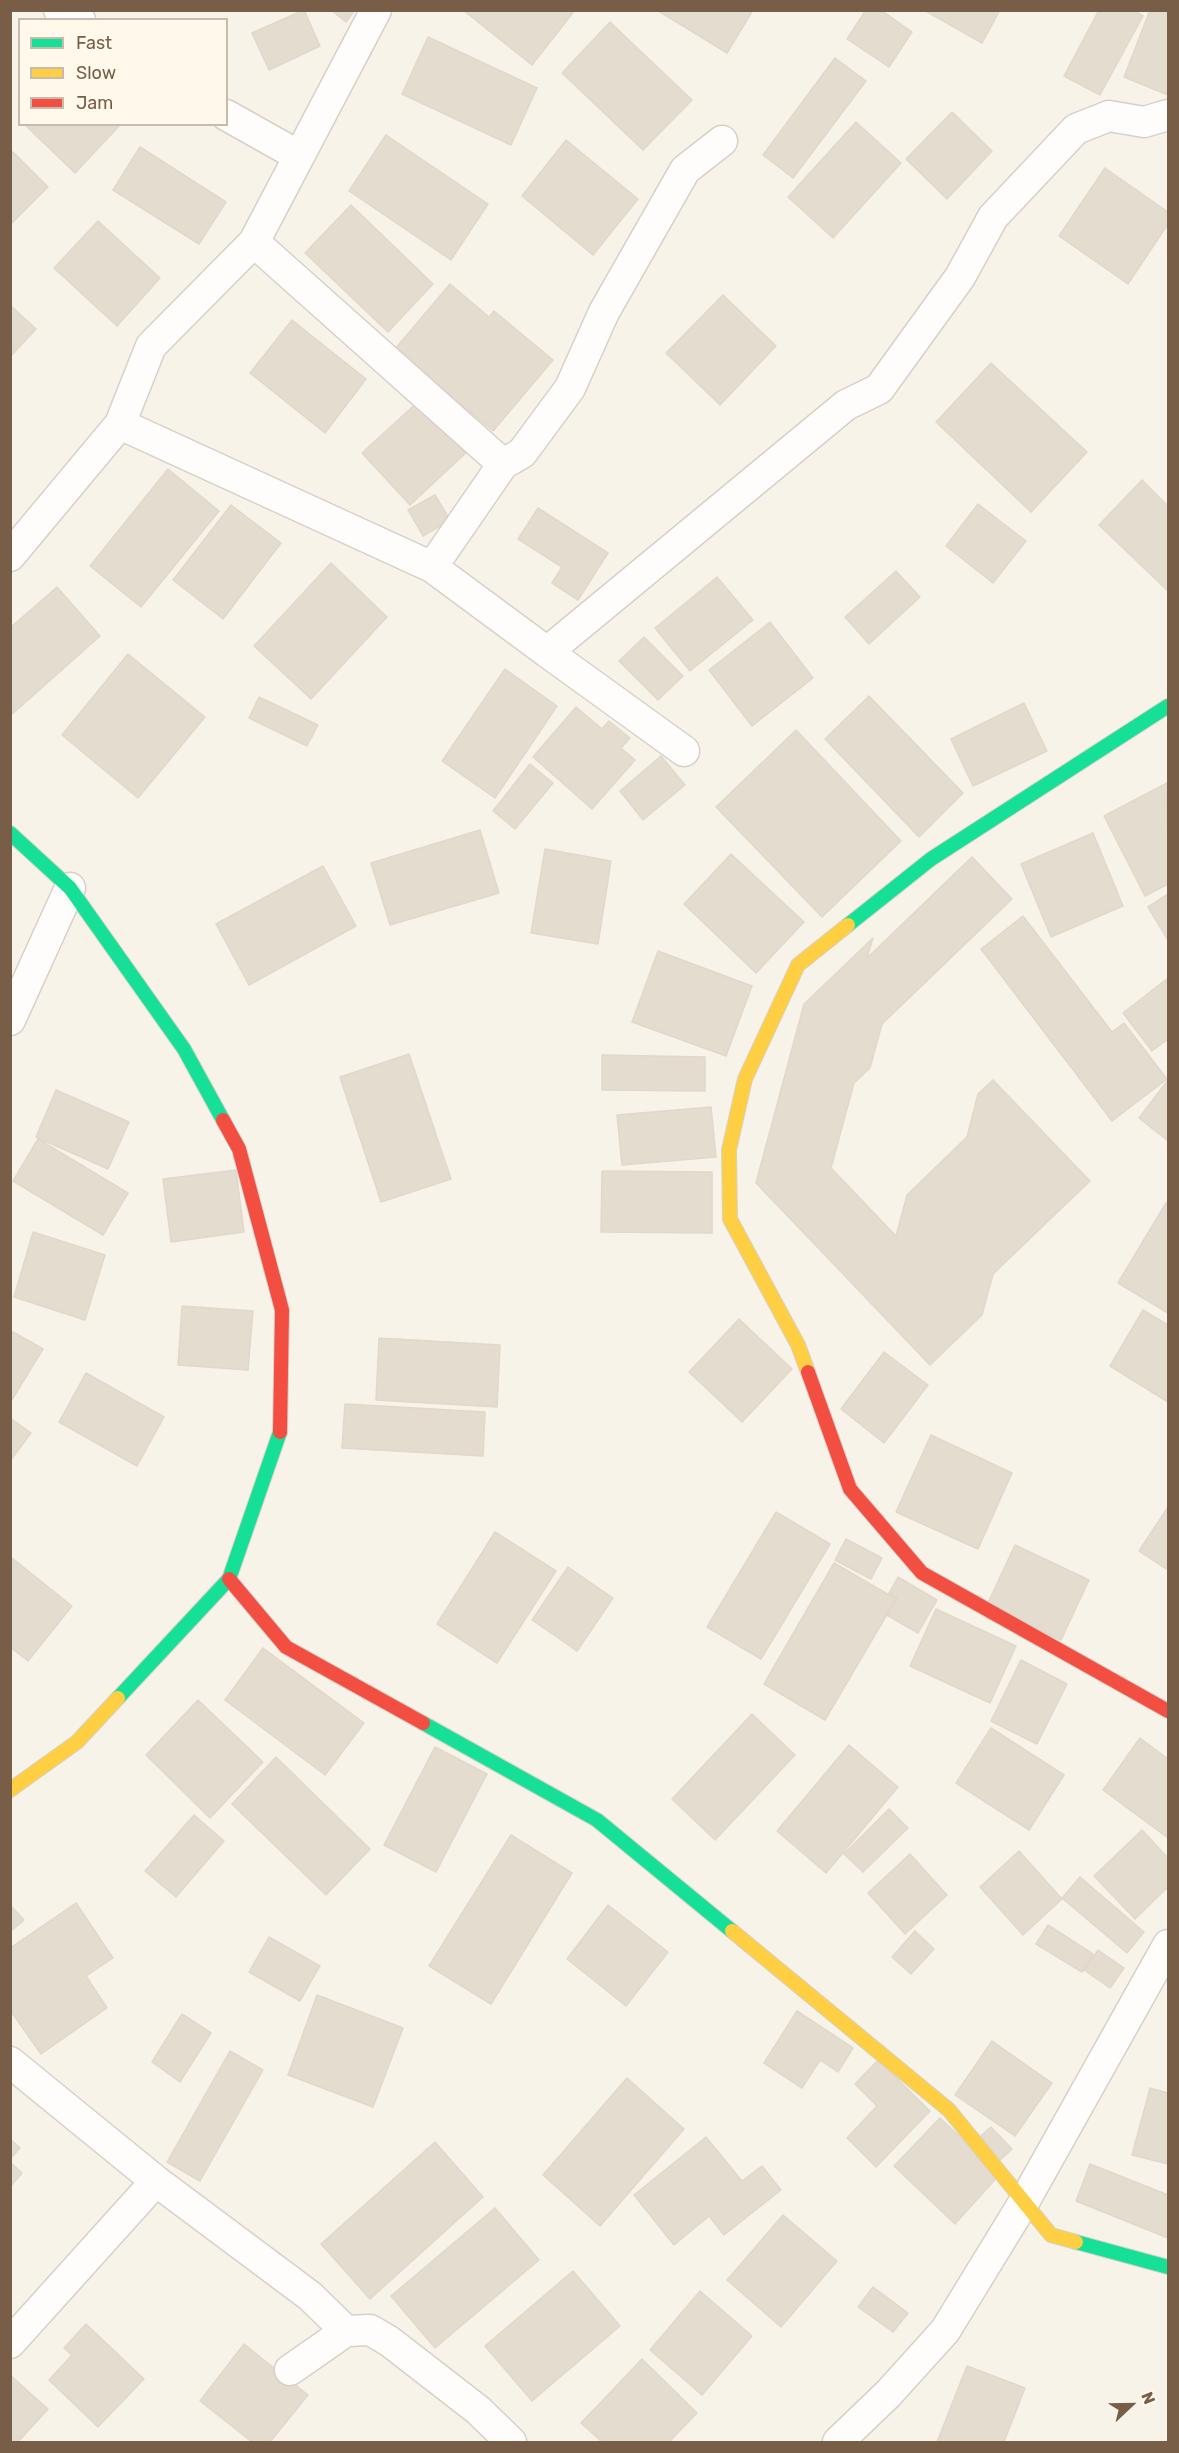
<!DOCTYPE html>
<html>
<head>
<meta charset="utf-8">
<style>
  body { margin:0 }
  #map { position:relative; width:1179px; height:2453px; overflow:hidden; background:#f8f3e9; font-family:Rubik,sans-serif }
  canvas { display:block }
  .frame { position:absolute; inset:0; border:12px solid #785d47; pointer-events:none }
  .legend { position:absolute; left:18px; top:18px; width:210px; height:108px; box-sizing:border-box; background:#fff9eb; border:2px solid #c9bba9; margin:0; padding:8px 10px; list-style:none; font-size:18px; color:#785d47 }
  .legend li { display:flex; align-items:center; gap:12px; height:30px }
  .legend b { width:30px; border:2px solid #c9bba9 }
  .north { position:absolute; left:1101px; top:2375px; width:60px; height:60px; -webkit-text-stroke:4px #fff9eb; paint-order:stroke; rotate:68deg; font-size:16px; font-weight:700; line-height:24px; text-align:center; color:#785d47 }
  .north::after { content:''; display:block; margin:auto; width:21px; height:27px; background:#785d47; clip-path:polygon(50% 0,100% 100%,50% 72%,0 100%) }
</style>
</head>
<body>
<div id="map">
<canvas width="1179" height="2453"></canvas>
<div class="frame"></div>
<ul class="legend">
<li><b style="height:8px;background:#16e098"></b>Fast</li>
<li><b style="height:8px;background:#ffcf43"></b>Slow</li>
<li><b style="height:8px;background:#f24e42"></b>Jam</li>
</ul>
<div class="north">N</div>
</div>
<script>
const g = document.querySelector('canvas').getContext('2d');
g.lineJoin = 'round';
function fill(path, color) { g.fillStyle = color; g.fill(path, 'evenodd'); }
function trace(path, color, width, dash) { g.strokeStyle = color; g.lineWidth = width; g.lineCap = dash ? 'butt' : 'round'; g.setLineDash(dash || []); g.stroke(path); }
const building = new Path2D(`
  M 304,10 L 320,46 L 269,70 L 252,33 Z
  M 331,10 L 355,10 L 346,22 Z
  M 463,10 L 575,10 L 532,65 Z
  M 657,10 L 753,10 L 727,53 Z
  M 866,10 L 881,10 L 912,32 L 889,67 L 847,39 Z
  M 924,10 L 1000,10 L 982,43 Z
  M 1099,10 L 1133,10 L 1143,16 L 1100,95 L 1064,76 Z
  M 1150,10 L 1168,10 L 1168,95 L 1124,77 Z
  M 610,22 L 692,100 L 643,150 L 562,73 Z
  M 428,37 L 537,88 L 511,145 L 402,94 Z
  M 835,58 L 866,81 L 793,178 L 763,155 Z
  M 952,112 L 992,151 L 947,199 L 906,159 Z
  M 856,122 L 901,163 L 833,238 L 788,197 Z
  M 24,124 L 121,124 L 75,173 Z
  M 386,135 L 488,204 L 451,260 L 349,191 Z
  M 566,140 L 638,199 L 593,255 L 522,196 Z
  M 140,147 L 226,202 L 199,244 L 113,190 Z
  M 13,152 L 48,187 L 10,225 L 10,155 Z
  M 1105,168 L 1168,212 L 1168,224 L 1128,284 L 1059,236 Z
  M 351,205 L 433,284 L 388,332 L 305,253 Z
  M 98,221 L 160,278 L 117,326 L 54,268 Z
  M 450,284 L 489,317 L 494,311 L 553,360 L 493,431 L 395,349 Z
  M 723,295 L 776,346 L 720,405 L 666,353 Z
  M 10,305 L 36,329 L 10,357 Z
  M 292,320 L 366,379 L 325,433 L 250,373 Z
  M 991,363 L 1087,452 L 1031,512 L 936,422 Z
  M 421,399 L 468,451 L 410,505 L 362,453 Z
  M 168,469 L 219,511 L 141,607 L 90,566 Z
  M 1142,480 L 1168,506 L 1168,591 L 1099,525 Z
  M 435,495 L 450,520 L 423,536 L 408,510 Z
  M 978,504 L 1026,541 L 993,583 L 946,546 Z
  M 231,505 L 281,543 L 223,619 L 173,580 Z
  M 538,508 L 608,553 L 578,600 L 552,583 L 562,567 L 518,539 Z
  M 331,563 L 387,617 L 311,699 L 254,646 Z
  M 896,571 L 920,597 L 869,644 L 845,617 Z
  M 717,577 L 753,620 L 690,671 L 655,628 Z
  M 57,587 L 100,636 L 10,716 L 10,628 Z
  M 770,622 L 813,678 L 752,726 L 709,670 Z
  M 644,637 L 683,676 L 658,700 L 619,661 Z
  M 128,654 L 205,717 L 138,798 L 62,735 Z
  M 505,669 L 557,706 L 495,798 L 442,761 Z
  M 869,696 L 963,793 L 919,837 L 825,739 Z
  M 259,697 L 318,725 L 307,746 L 249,718 Z
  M 1024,703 L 1047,751 L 973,786 L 951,739 Z
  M 576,707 L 602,729 L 609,721 L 630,738 L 621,748 L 635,760 L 592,809 L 533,757 Z
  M 796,730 L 901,841 L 822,917 L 716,807 Z
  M 661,756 L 685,785 L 643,820 L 620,791 Z
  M 530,764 L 553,783 L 515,829 L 493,811 Z
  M 1167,783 L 1168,884 L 1145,896 L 1104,816 Z
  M 480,830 L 499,893 L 390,925 L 371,863 Z
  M 1093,833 L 1123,906 L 1051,937 L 1021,864 Z
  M 545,849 L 611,861 L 598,944 L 531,933 Z
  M 731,854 L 804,922 L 756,973 L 684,904 Z
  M 972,857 L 1012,899 L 882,1024 L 870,1068 L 854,1083 L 831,1168 L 896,1236 L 907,1195 L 967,1137 L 978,1094 L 993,1080 L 1090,1181 L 993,1274 L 982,1315 L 930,1365 L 756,1183 L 804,1004 L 873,938 L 867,958 Z
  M 323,866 L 356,926 L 249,985 L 216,924 Z
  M 1168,894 L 1168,940 L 1148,907 Z
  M 1023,916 L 1112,1032 L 1124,1023 L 1167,1079 L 1112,1121 L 981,949 Z
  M 658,951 L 752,986 L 726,1056 L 632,1022 Z
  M 1168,978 L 1168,1039 L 1152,1051 L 1123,1013 Z
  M 409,1054 L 451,1179 L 381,1202 L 340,1077 Z
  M 602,1055 L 705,1057 L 705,1091 L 602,1090 Z
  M 1168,1080 L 1168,1141 L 1139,1118 Z
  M 56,1090 L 129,1122 L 108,1169 L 36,1137 Z
  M 711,1107 L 716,1157 L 622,1165 L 617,1115 Z
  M 38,1139 L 128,1193 L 103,1235 L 13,1181 Z
  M 236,1170 L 244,1232 L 171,1242 L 163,1179 Z
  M 602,1171 L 712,1172 L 712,1233 L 601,1232 Z
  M 1166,1203 L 1168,1205 L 1168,1313 L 1118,1283 Z
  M 33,1232 L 105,1255 L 85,1320 L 14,1297 Z
  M 182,1306 L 253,1311 L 248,1370 L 178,1365 Z
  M 1143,1310 L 1168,1325 L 1168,1402 L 1110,1366 Z
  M 739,1319 L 792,1369 L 742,1422 L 689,1372 Z
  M 13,1332 L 43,1349 L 10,1403 L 10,1337 Z
  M 379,1338 L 500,1345 L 497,1407 L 376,1400 Z
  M 884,1352 L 928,1385 L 884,1443 L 841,1409 Z
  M 86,1373 L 164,1417 L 137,1466 L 59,1422 Z
  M 345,1404 L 485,1412 L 483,1456 L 342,1448 Z
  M 10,1418 L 31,1433 L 10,1461 Z
  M 931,1435 L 1012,1473 L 978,1549 L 896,1512 Z
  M 1168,1507 L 1168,1564 L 1166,1569 L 1139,1551 Z
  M 776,1512 L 830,1544 L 761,1659 L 707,1627 Z
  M 495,1532 L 556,1571 L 497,1663 L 437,1624 Z
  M 846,1539 L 882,1558 L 871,1579 L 835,1560 Z
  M 1015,1545 L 1089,1580 L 1061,1640 L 987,1605 Z
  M 12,1558 L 72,1606 L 28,1661 L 10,1647 Z
  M 834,1563 L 896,1599 L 825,1720 L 764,1684 Z
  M 568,1567 L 613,1598 L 577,1651 L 532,1620 Z
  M 898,1577 L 937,1600 L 918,1633 L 887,1615 L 897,1598 L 889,1593 Z
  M 936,1609 L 1016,1646 L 990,1703 L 910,1666 Z
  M 263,1648 L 364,1723 L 325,1775 L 225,1700 Z
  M 1021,1660 L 1067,1684 L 1037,1744 L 991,1721 Z
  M 198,1700 L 263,1762 L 210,1818 L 146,1755 Z
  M 752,1714 L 795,1755 L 715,1840 L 672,1799 Z
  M 991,1728 L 1064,1775 L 1029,1830 L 956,1783 Z
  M 1140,1738 L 1168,1759 L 1168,1838 L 1103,1790 Z
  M 849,1745 L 898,1787 L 826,1873 L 777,1831 Z
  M 435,1747 L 487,1774 L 436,1872 L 384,1845 Z
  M 276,1757 L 370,1849 L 326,1895 L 232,1804 Z
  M 889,1809 L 908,1828 L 863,1872 L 844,1854 Z
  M 194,1815 L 224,1841 L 176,1897 L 145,1871 Z
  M 1142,1830 L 1168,1858 L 1168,1887 L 1135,1919 L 1094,1876 Z
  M 511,1835 L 572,1873 L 491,2004 L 429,1966 Z
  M 1019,1851 L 1062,1899 L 1023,1935 L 980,1887 Z
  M 910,1854 L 947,1895 L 905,1934 L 868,1893 Z
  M 1080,1877 L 1144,1932 L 1127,1953 L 1062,1898 Z
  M 76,1903 L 113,1958 L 86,1976 L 107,2008 L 41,2054 L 10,2010 L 10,1948 Z
  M 10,1905 L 24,1920 L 10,1932 Z
  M 608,1905 L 668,1952 L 626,2006 L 567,1959 Z
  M 1048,1925 L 1093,1954 L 1082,1972 L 1036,1944 Z
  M 915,1931 L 934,1949 L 911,1974 L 892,1957 Z
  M 269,1937 L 320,1966 L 300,2001 L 249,1972 Z
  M 1098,1950 L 1124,1968 L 1110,1988 L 1084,1970 Z
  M 317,1995 L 403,2028 L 373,2107 L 288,2075 Z
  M 797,2011 L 853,2048 L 838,2072 L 820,2060 L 802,2088 L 764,2063 Z
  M 182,2014 L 211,2033 L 180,2082 L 152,2062 Z
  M 992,2041 L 1052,2083 L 1015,2136 L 955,2095 Z
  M 230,2051 L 263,2070 L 200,2181 L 167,2162 Z
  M 878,2060 L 930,2111 L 876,2167 L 847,2138 L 877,2106 L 855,2084 Z
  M 627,2078 L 684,2129 L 600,2226 L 543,2175 Z
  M 1150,2088 L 1168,2093 L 1168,2164 L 1132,2155 Z
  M 940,2118 L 1000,2174 L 955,2224 L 894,2166 Z
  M 991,2127 L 1012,2149 L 997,2163 L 976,2140 Z
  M 706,2137 L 742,2181 L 762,2166 L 781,2190 L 724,2235 L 709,2216 L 674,2245 L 634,2195 Z
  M 10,2139 L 20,2148 L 10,2159 Z
  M 435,2142 L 483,2197 L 370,2299 L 321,2244 Z
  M 10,2162 L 22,2173 L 10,2187 Z
  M 1090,2164 L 1168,2195 L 1168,2238 L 1076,2201 Z
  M 495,2208 L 539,2260 L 435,2348 L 391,2296 Z
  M 783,2215 L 837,2261 L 781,2327 L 727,2280 Z
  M 573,2271 L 620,2326 L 532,2401 L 485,2346 Z
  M 873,2287 L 908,2313 L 893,2332 L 858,2307 Z
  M 700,2291 L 752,2336 L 702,2395 L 650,2350 Z
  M 86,2324 L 144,2379 L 98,2427 L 49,2380 L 72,2355 L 64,2348 Z
  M 244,2344 L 308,2395 L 270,2442 L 252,2442 L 200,2401 Z
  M 642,2359 L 697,2413 L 669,2442 L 602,2442 L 581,2423 Z
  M 967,2366 L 1025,2388 L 1004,2442 L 937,2442 Z
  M 10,2375 L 48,2409 L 18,2442 L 10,2442 Z`);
fill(building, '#e5dcd0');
trace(building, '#e1d7cb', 1.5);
const street = new Path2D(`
  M 59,10 L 80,20
  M 226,115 L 299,156
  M 254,242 L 503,464
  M 120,424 L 432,567 L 547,652
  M 10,556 L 120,424 L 151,346 L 254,242 L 376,10
  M 432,567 L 503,464 L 522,453 L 570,388 L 604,312 L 685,170 L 722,141
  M 684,751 L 547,652 L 846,405 L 879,389 L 960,277 L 993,217 L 1076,129 L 1109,116 L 1144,122 L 1168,115
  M 10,1020 L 70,888
  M 10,2062 L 156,2181 L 310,2296 L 346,2331
  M 10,2343 L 156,2181
  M 290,2370 L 346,2331 L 370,2330 L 389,2341 L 478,2410 L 511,2442
  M 838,2442 L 888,2394 L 945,2331 L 1024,2202 L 1168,1945`);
const fast = new Path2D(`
  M 10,833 L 70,888 L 184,1049 L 223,1120
  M 848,925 L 931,859 L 1168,706
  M 118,1698 L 229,1579 L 280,1432
  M 423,1723 L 597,1820 L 732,1931
  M 1076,2242 L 1168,2267`);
const slow = new Path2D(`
  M 808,1372 L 798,1345 L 730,1219 L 729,1150 L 745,1079 L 798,965 L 848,925
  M 10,1790 L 77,1742 L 118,1698
  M 732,1931 L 949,2110 L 1051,2235 L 1076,2242`);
const jam = new Path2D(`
  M 223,1120 L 239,1149 L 282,1310 L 280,1432
  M 808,1372 L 850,1489 L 922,1573 L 1168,1711
  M 229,1579 L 286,1647 L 423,1723`);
trace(street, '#d7d0c8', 33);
trace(fast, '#d7d0c7', 16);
trace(slow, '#d7d0c7', 16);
trace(jam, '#d7d0c7', 16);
trace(street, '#fefdfc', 30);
trace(fast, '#16e098', 14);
trace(slow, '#ffcf43', 14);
trace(jam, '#f24e42', 14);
</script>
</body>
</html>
